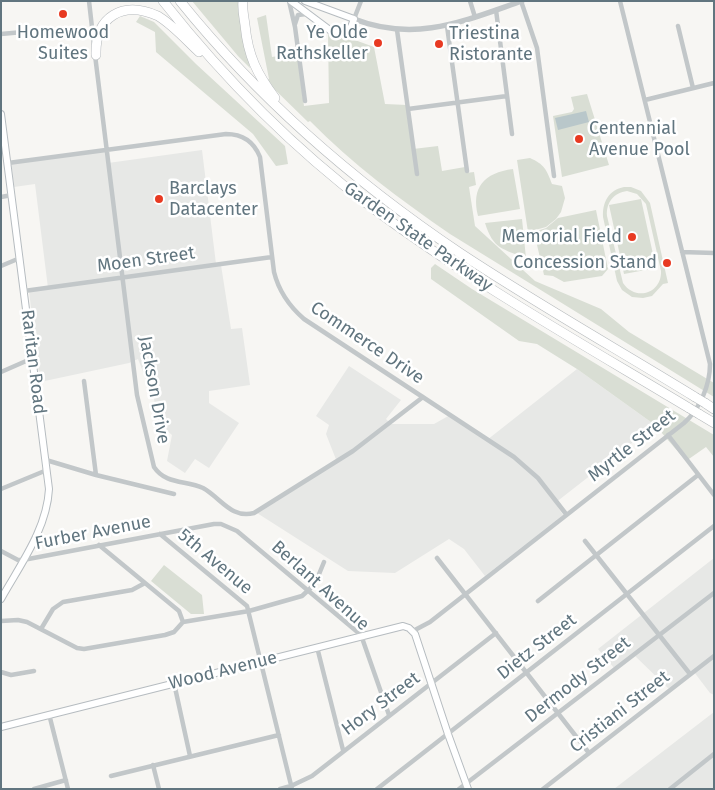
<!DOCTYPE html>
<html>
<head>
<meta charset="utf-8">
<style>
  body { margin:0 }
  #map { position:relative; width:715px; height:790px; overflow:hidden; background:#f7f6f3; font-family:"Fira Sans",sans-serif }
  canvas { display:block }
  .frame { position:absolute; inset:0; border:2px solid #61757f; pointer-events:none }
</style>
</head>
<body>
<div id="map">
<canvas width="715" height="790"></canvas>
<div class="frame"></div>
</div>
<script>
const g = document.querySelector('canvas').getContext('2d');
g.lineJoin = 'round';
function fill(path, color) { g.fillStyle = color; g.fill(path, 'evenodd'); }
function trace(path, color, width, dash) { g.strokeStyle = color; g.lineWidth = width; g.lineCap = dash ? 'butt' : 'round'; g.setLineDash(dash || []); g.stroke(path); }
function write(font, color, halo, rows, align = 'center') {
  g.font = font + ' "Fira Sans",sans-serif'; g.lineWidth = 5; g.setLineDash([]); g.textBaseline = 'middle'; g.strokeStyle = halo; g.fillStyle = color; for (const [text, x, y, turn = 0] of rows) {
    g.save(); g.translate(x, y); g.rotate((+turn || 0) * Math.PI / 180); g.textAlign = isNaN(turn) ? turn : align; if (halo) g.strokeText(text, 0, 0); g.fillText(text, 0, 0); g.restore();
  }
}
fill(new Path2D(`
  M 106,149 L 108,163 L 202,150 L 216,264 L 221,265 L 231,329 L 242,328 L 250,385 L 209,391 L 209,403 L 239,423 L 209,468 L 195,459 L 185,473 L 167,461 L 172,435 L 159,424 L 154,399 L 138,359 L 129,363 L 40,382 L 29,291 L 48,288 L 35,184 L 14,187 L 11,161 Z
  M 349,366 L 401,400 L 386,419 L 391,424 L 434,424 L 450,415 L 487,440 L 577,369 L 655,425 L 555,503 L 563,515 L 485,576 L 464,549 L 449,539 L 395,573 L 348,571 L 257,513 L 337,462 L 326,434 L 329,425 L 316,416 Z
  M 714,558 L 714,695 L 710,693 L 694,672 L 670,690 L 633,654 L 614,668 L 598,649 Z
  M 714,712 L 714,789 L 614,789 Z`), '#e7e8e6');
fill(new Path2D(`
  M 192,1 L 240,1 L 250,68 L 238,56 Z
  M 266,15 L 272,57 L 297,53 L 304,106 L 329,103 L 328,33 L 344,36 L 374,47 L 385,104 L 407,105 L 413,149 L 438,146 L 442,171 L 465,167 L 466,173 L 474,172 L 476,185 L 469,187 L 475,226 L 535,281 L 601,309 L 629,332 L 714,383 L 714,397 L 450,234 C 401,200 352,164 310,121 L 308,122 L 265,80 L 269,79 L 257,18 Z
  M 140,16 L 154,22 L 196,64 L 285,146 L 288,164 L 276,166 L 253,134 L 156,52 L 155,32 L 136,22 Z
  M 587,94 L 609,165 L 562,177 L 553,116 L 572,112 L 574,109 L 571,97 Z
  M 530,158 C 544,164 547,170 552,184 L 562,186 L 565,198 L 561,212 L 556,219 L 546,227 L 528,232 L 517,160 Z
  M 513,169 L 520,209 L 478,216 C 471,187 484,173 513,169 Z
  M 624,187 L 631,187 L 641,191 L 650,203 L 668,283 L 663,284 L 652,296 L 643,298 L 632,297 L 622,290 L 617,281 L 603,217 C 602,202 609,190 624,187 ZM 627,191 L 637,194 L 646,204 L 661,271 C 662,293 636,302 623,283 L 607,216 C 606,202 614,193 627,191 Z
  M 641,199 L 656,268 L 624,274 L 609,205 Z
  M 596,210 L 608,269 L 602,276 L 564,282 L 553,276 L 544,275 L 534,232 L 546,228 L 558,218 Z
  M 522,219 L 526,258 C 503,249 493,249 485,223 Z
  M 435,264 L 472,289 L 714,435 L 714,457 L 706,447 L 686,461 L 655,425 L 577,369 L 537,344 L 519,341 L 431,279 L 431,268 Z
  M 164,565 L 202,595 L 204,614 L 191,614 L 151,581 Z`), '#d9ded4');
fill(new Path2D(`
  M 586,111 L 589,122 L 558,130 L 555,118 Z`), '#b9c7ca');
const secondary = new Path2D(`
  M 291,1 L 331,31 L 338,33 L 344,33 L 351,27 L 354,19 L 305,1
  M 1,114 L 49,489 C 47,529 20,565 1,599
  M 1,727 L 403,626 L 409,628 L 415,634 L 448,734 L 468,789`);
const motorway = new Path2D(`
  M 163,1 C 223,77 292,147 370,206 C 470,281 581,343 689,408
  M 180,1 C 259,99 356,183 460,253 C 537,304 617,349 695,397
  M 243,1 C 242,9 244,17 245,25 C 248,56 257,74 275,98
  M 96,55 C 95,17 122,0 158,16 C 173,25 186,40 199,52
  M 705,403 L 714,409
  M 699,414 L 714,423`);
trace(secondary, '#b6bcc0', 8);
trace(motorway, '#b5b9bc', 10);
trace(new Path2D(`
  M 89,1 L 94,45
  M 289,1 L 295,27 L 305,101
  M 470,1 L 475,17
  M 521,1 L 537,48 L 554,176
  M 496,10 L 512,134
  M 354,19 L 361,1
  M 295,24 L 298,15 L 306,14
  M 447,26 L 467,171
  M 678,26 L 693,88
  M 397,30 L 417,174
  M 1,34 L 23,32
  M 95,55 L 137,395 L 154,467 C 166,485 186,480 203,488 C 221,498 231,519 254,513 L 353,451 L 423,397
  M 645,100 L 714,83
  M 408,109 L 507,96
  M 8,163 L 226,134 C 242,134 254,142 260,157 L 274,272 C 279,292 289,306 304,319 L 514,457 L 538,478 L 566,514
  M 1,197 L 12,195
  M 682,252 L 714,253
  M 1,266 L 20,258
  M 24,291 L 272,257
  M 1,372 L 33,358
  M 84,381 L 96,475
  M 668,435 L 714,495
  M 46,460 L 96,475 L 174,494
  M 1,489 L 47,470
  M 160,534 L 247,606 L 292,789
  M 585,541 L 690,674
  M 99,545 L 179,611 L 183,622
  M 1,551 L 18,560 L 23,560 L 214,524 L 221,524 L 237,531 L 361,635 L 389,715
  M 437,558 L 589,753
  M 538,601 L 698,475
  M 1,621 L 18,620 L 27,622 L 77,648 L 84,649 L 165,635 L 174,632 L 183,622 L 249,611 L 302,596 L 315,584 L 324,562
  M 41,629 L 53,609 L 63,602 L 132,590 L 145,583
  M 413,631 L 430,622 L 684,423 C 700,409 710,385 710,364 L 620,1
  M 317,647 L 343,750
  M 1,672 L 11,675 L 34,671
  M 174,683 L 190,756
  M 49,714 L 68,789
  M 153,765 L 159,789
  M 111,776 L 279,735
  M 34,789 L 66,780
  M 280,789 L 291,786 L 312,776 L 496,633
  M 377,789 L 714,526
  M 459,789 L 714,593
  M 543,789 L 714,656
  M 670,789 L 714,754`), '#c2c7c9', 4.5);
trace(new Path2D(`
  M 354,19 C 416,43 464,21 522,1`), '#c2c7c9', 5.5);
trace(secondary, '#fff', 6);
trace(motorway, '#fff', 9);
const motorwayBridge = new Path2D(`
  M 695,397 L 705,403
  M 689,408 L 699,414`);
trace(motorwayBridge, '#b5b9bc', 10, []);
trace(motorwayBridge, '#fff', 9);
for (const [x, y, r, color] of [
  [63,14,5,"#e83a22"],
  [378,43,5,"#e83a22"],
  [439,44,5,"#e83a22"],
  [579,139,5,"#e83a22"],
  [159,199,5,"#e83a22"],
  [632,237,5,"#e83a22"],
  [667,263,5,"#e83a22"]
]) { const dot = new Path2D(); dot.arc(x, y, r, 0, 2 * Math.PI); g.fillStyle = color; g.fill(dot); trace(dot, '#fff', 2); }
write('18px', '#61757f', '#fff', [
  ["Homewood",63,33,"center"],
  ["Suites",63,54,"center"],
  ["Ye Olde",368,33],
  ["Rathskeller",368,54],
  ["Triestina",449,34,"left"],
  ["Ristorante",449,55,"left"],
  ["Centennial",589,129,"left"],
  ["Avenue Pool",589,150,"left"],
  ["Barclays",169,189,"left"],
  ["Datacenter",169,210,"left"],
  ["Memorial Field",622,237],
  ["Concession Stand",657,263]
], 'right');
write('18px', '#61757f', '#fff', [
  ["Garden State Parkway",418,237,35],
  ["Moen Street",146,260,-8],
  ["Commerce Drive",367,343,34],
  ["Raritan Road",33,362,83],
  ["Jackson Drive",154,390,80],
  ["Myrtle Street",632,446,-38],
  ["Furber Avenue",93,533,-11],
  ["5th Avenue",215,562,40],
  ["Berlant Avenue",320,586,42],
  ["Dietz Street",537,647,-38],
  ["Wood Avenue",223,671,-14],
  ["Dermody Street",578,680,-38],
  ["Hory Street",381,704,-37],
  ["Cristiani Street",620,712,-38]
]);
</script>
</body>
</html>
